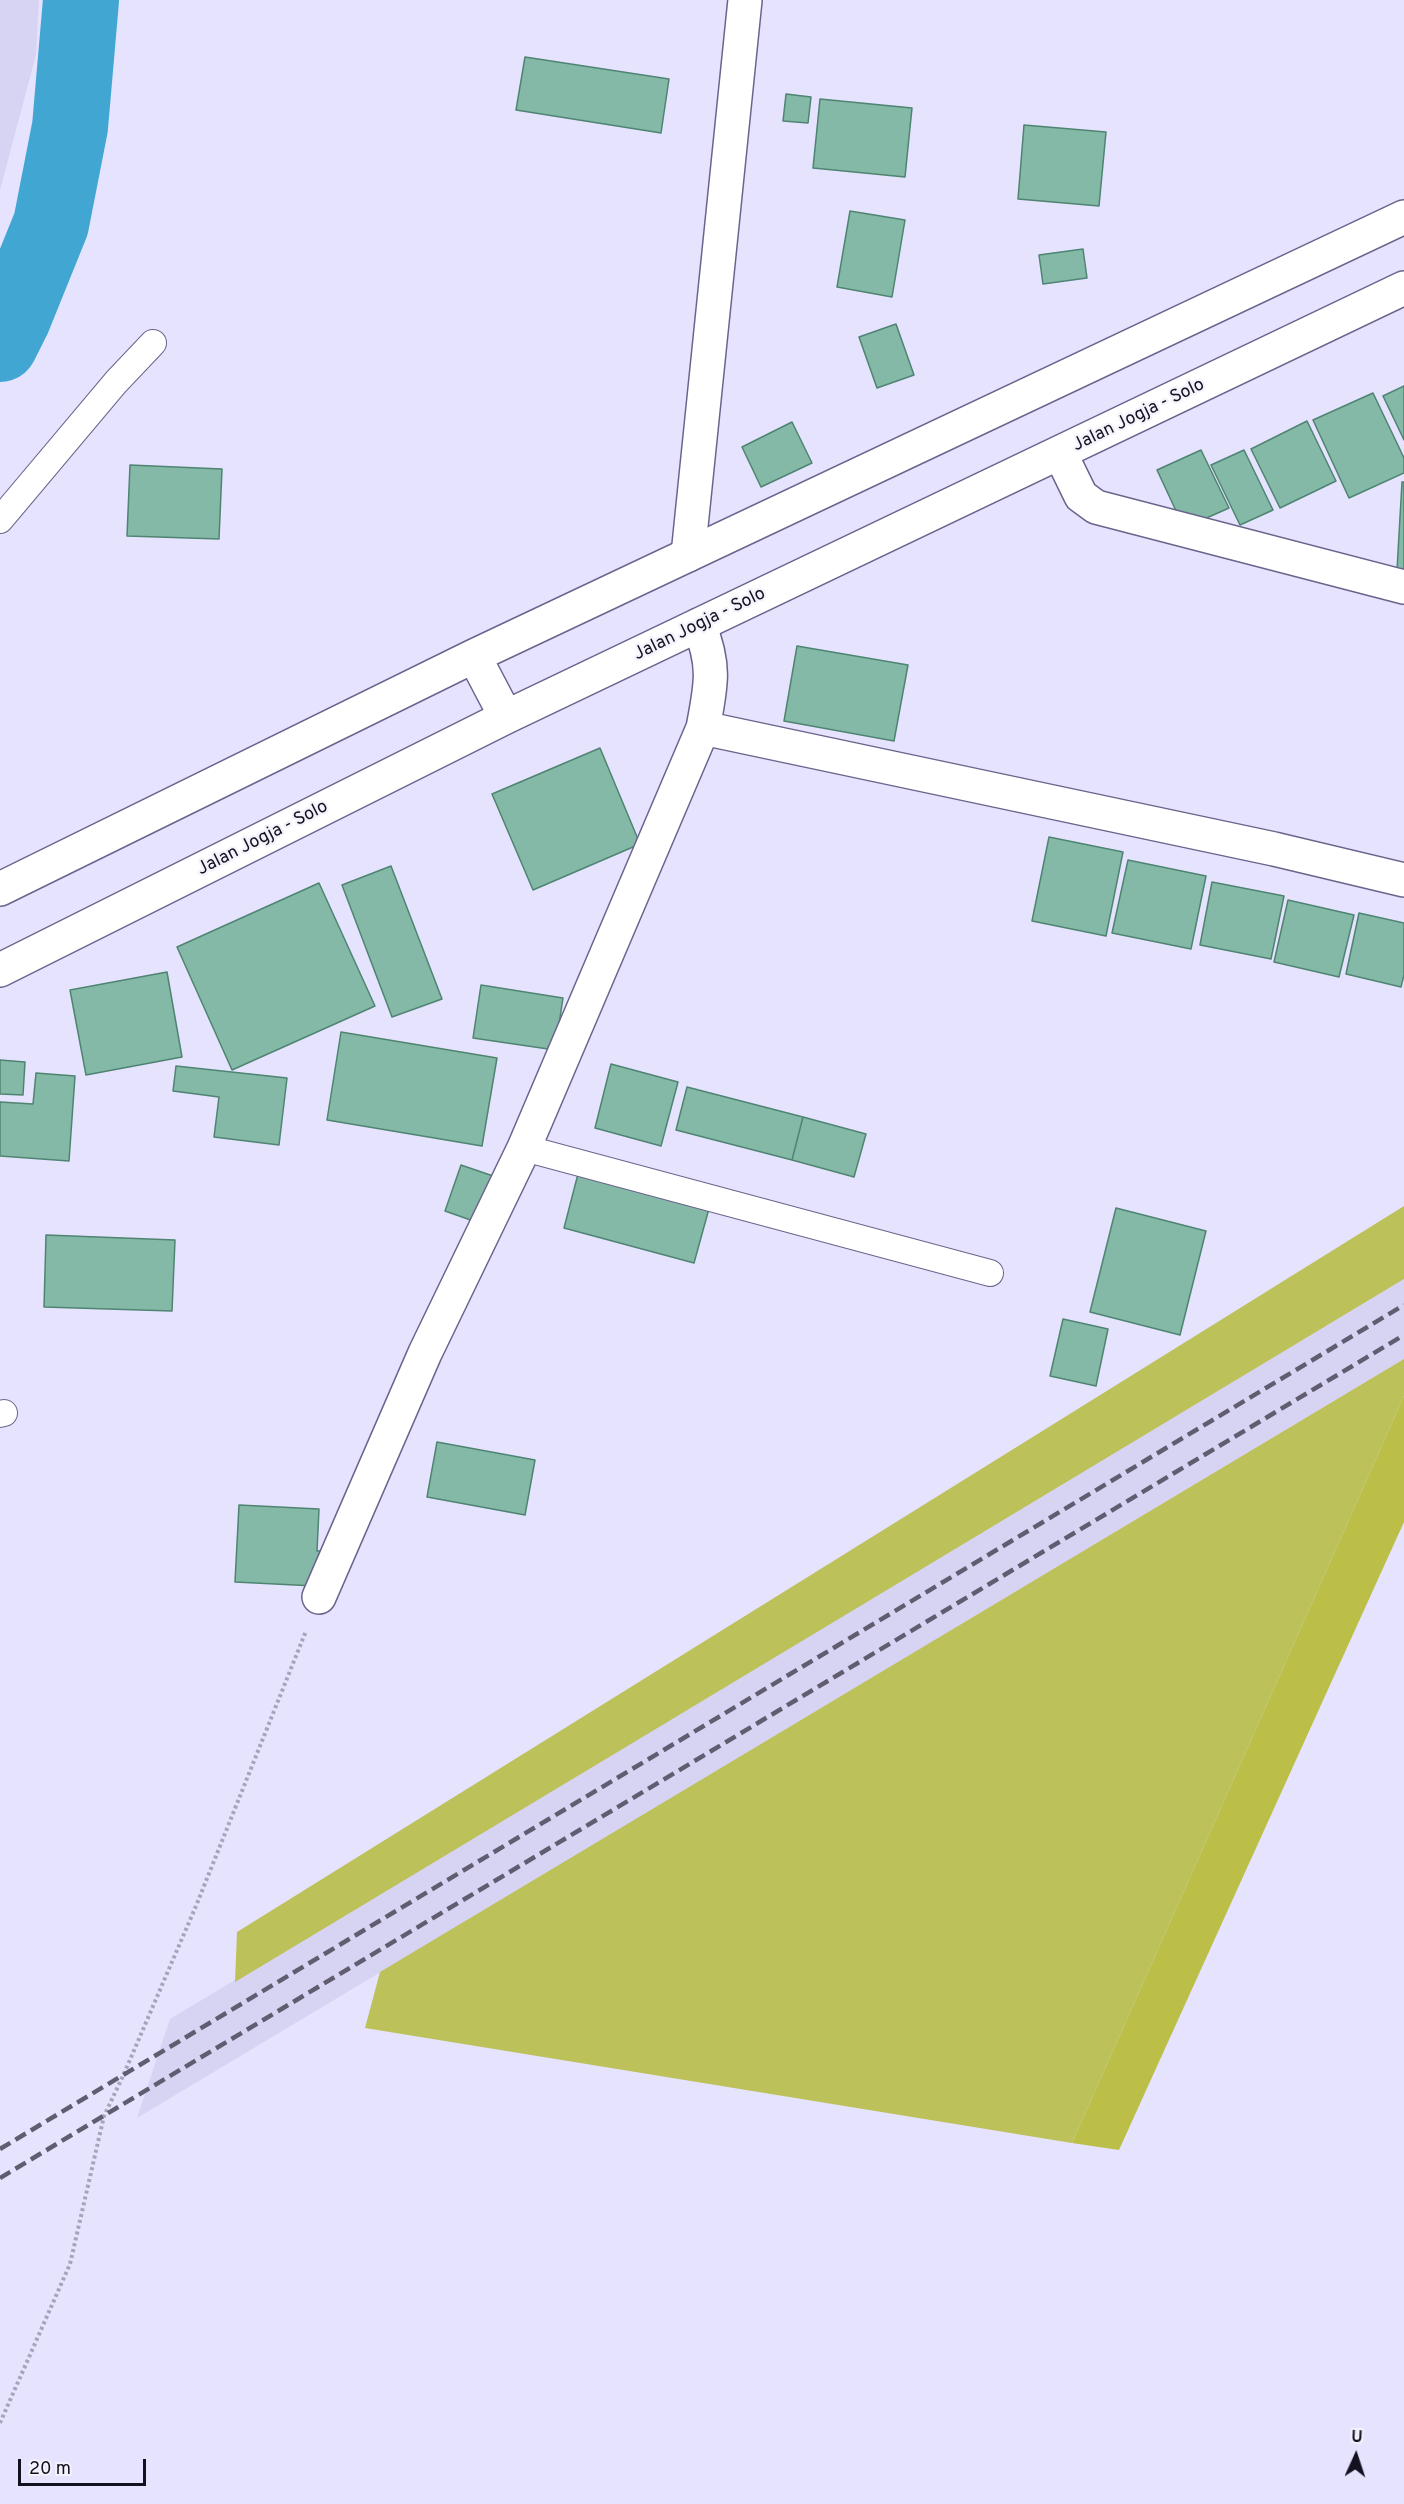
<!DOCTYPE html>
<html>
<head>
<meta charset="utf-8">
<style>
  body { margin:0 }
  #map { position:relative; width:1404px; height:2504px; overflow:hidden; background:#e6e3ff; font-family:Overpass,sans-serif }
  canvas { display:block }
  .north { position:absolute; left:1326px; top:2426px; width:60px; height:60px; -webkit-text-stroke:4px #f4f3fc; paint-order:stroke; rotate:3deg; font-size:16px; font-weight:700; line-height:24px; text-align:center; color:#13101f }
  .north::after { content:''; display:block; margin:auto; width:21px; height:27px; background:#13101f; clip-path:polygon(50% 0,100% 100%,50% 72%,0 100%) }
  .scale { position:absolute; left:18px; top:2459px; width:128px; height:27px; box-sizing:border-box; border:3px solid #13101f; border-top:0; padding-left:8px; font-size:18px; line-height:21px; white-space:nowrap; color:#13101f; -webkit-text-stroke:4px #f4f3fc; paint-order:stroke }
</style>
</head>
<body>
<div id="map">
<canvas width="1404" height="2504"></canvas>
<div class="north">U</div>
<div class="scale">20 m</div>
</div>
<script>
const g = document.querySelector('canvas').getContext('2d');
g.lineJoin = 'round';
function fill(path, color) { g.fillStyle = color; g.fill(path, 'evenodd'); }
function trace(path, color, width, dash) { g.strokeStyle = color; g.lineWidth = width; g.lineCap = dash ? 'butt' : 'round'; g.setLineDash(dash || []); g.stroke(path); }
function write(font, color, halo, rows, align = 'center') {
  g.font = font + ' Overpass,sans-serif'; g.lineWidth = 4.5; g.setLineDash([]); g.textBaseline = 'middle'; g.strokeStyle = halo; g.fillStyle = color; for (const [text, x, y, turn = 0] of rows) {
    g.save(); g.translate(x, y); g.rotate((+turn || 0) * Math.PI / 180); g.textAlign = isNaN(turn) ? turn : align; if (halo) g.strokeText(text, 0, 0); g.fillText(text, 0, 0); g.restore();
  }
}
fill(new Path2D(`
  M 0,0 L 39,0 L 36,55 L 0,190 Z
  M 1404,1279 L 1404,1359 L 137,2118 L 170,2019 Z`), '#d7d3f2');
fill(new Path2D(`
  M 1404,1206 L 1404,1279 L 235,1982 L 237,1932 Z
  M 1404,1359 L 1404,1396 L 1072,2143 L 365,2028 L 380,1972 Z`), '#bdc159');
fill(new Path2D(`
  M 1404,1396 L 1404,1522 L 1119,2150 L 1072,2143 Z`), '#bbbf48');
trace(new Path2D(`
  M 0,344 L 13,318 L 51,224 L 70,127 L 81,0`), '#42a6d3', 76);
const building = new Path2D(`
  M 525,57 L 669,79 L 661,133 L 516,110 Z
  M 786,94 L 811,97 L 808,123 L 783,121 Z
  M 820,99 L 912,108 L 905,177 L 813,168 Z
  M 1024,125 L 1106,132 L 1099,206 L 1018,199 Z
  M 850,211 L 905,220 L 892,297 L 837,287 Z
  M 1083,249 L 1087,278 L 1043,284 L 1039,255 Z
  M 896,324 L 914,375 L 877,388 L 859,337 Z
  M 1404,386 L 1404,440 L 1383,396 Z
  M 1373,393 L 1404,458 L 1404,473 L 1349,498 L 1313,420 Z
  M 1307,421 L 1336,481 L 1280,508 L 1251,449 Z
  M 792,422 L 812,463 L 761,487 L 742,447 Z
  M 1201,450 L 1229,508 L 1184,528 L 1157,470 Z
  M 1244,450 L 1273,510 L 1240,525 L 1211,465 Z
  M 130,465 L 222,469 L 219,539 L 127,536 Z
  M 1402,482 L 1404,482 L 1404,571 L 1397,570 Z
  M 797,646 L 908,665 L 894,741 L 784,721 Z
  M 600,748 L 640,844 L 533,890 L 492,794 Z
  M 1049,837 L 1123,852 L 1106,936 L 1032,921 Z
  M 1128,860 L 1206,876 L 1191,949 L 1112,933 Z
  M 391,866 L 442,999 L 392,1017 L 342,885 Z
  M 1212,882 L 1284,896 L 1271,959 L 1200,945 Z
  M 319,883 L 375,1006 L 232,1070 L 177,947 Z
  M 1288,900 L 1354,915 L 1339,977 L 1274,962 Z
  M 1359,913 L 1404,923 L 1404,975 L 1401,987 L 1346,974 Z
  M 167,972 L 182,1057 L 86,1075 L 70,990 Z
  M 481,985 L 563,998 L 555,1050 L 473,1038 Z
  M 341,1032 L 497,1058 L 482,1146 L 327,1120 Z
  M 0,1060 L 25,1062 L 23,1095 L 0,1094 Z
  M 611,1064 L 678,1082 L 661,1146 L 595,1128 Z
  M 176,1066 L 287,1078 L 279,1145 L 214,1137 L 219,1097 L 173,1091 Z
  M 36,1073 L 75,1076 L 69,1161 L 0,1156 L 0,1102 L 33,1104 Z
  M 687,1087 L 803,1117 L 792,1160 L 676,1130 Z
  M 803,1117 L 866,1134 L 854,1177 L 792,1160 Z
  M 461,1165 L 496,1177 L 479,1223 L 445,1211 Z
  M 579,1170 L 710,1205 L 694,1263 L 564,1228 Z
  M 1116,1208 L 1206,1231 L 1180,1335 L 1090,1312 Z
  M 46,1235 L 175,1240 L 172,1311 L 44,1307 Z
  M 1063,1319 L 1108,1329 L 1096,1386 L 1050,1376 Z
  M 437,1442 L 535,1460 L 525,1515 L 427,1497 Z
  M 239,1505 L 319,1509 L 317,1551 L 324,1551 L 315,1586 L 235,1582 Z`);
fill(building, '#83b9a6');
trace(building, '#4f8472', 1.5);
const service = new Path2D(`
  M 0,520 L 116,382 L 153,343
  M 524,1148 L 990,1273
  M 0,1414 L 4,1413`);
const minor = new Path2D(`
  M 1060,453 L 1081,496 L 1096,507 L 1404,587
  M 688,555 L 745,0
  M 703,728 L 1274,849 L 1404,880
  M 319,1597 L 425,1353 L 524,1148 L 703,728 C 711,686 716,666 699,625`);
const trunk = new Path2D(`
  M 474,656 L 506,717
  M 0,889 L 474,656 L 1404,217
  M 0,970 L 506,717 L 1404,288`);
trace(service, '#6a648c', 28);
trace(minor, '#6a648c', 36);
trace(trunk, '#6a648c', 36);
trace(new Path2D(`
  M 0,2423 L 70,2264 L 104,2116 L 123,2076 L 196,1906 L 306,1631`), '#a6a3bb', 4, [3, 3]);
trace(service, '#fff', 26);
trace(minor, '#fff', 33);
trace(trunk, '#fff', 33);
trace(new Path2D(`
  M 0,2149 L 1404,1305
  M 0,2178 L 1404,1335`), '#605d71', 4.5, [12, 6]);
write('18px', '#13101f', '#f4f3fc', [
  ["Jalan Jogja - Solo",1139,416,-26],
  ["Jalan Jogja - Solo",700,625,-26],
  ["Jalan Jogja - Solo",263,839,-27]
]);
</script>
</body>
</html>
